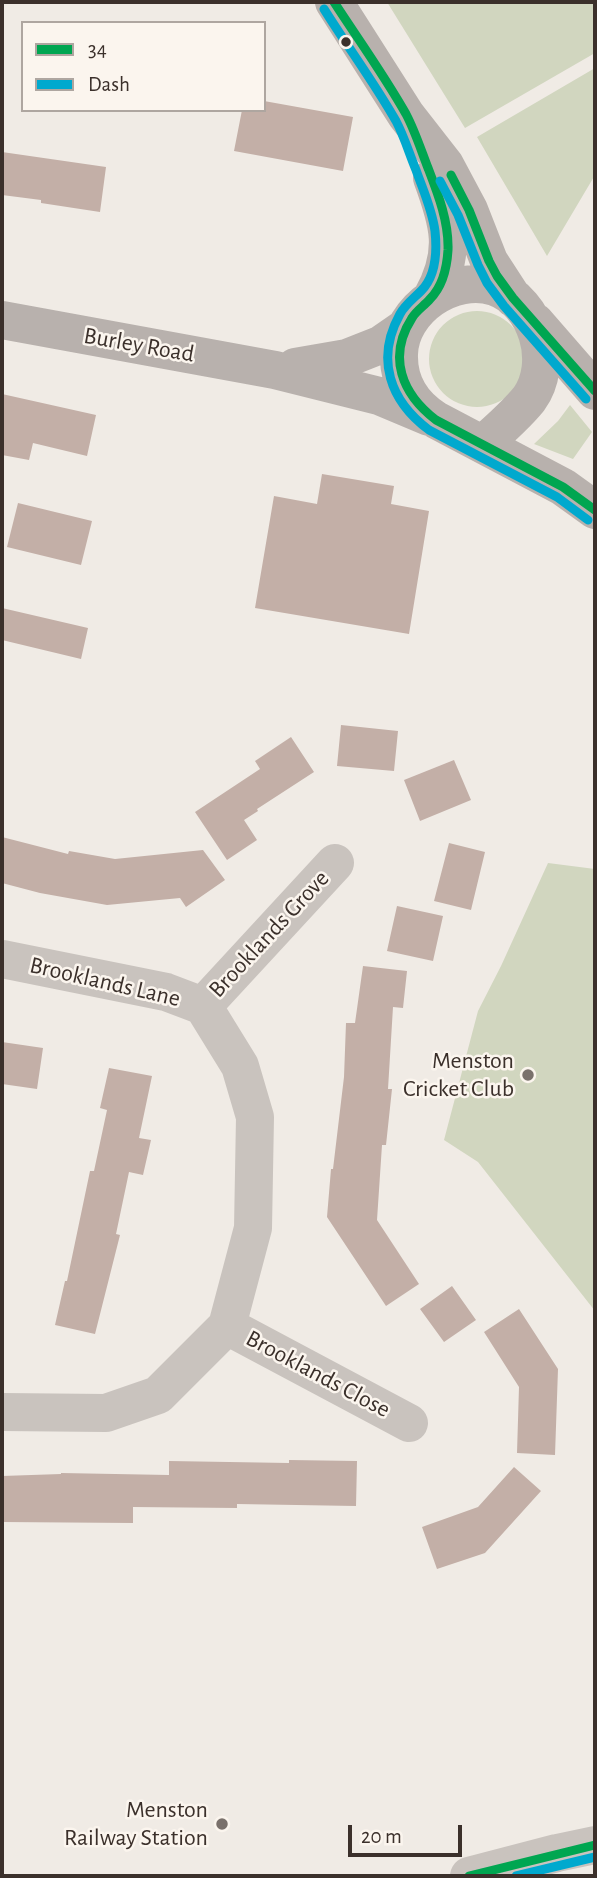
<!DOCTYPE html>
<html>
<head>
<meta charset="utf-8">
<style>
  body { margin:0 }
  #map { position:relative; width:597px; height:1878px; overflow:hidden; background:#f0ebe5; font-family:"Alegreya Sans",sans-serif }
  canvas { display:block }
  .frame { position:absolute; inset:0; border:4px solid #3b302b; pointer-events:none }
  .legend { position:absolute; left:21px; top:21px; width:245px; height:91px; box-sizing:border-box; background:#fbf5ee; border:2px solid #aea6a0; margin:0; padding:9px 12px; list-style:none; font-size:21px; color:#3b302b }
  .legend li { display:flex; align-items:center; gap:14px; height:35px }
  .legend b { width:35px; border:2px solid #aea6a0 }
  .scale { position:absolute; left:348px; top:1825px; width:114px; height:32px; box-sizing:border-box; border:4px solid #3b302b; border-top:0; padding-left:9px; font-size:21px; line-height:24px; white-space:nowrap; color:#3b302b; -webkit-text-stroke:5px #fbf5ee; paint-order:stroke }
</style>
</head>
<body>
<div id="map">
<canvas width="597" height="1878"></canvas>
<div class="frame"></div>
<ul class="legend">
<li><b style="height:9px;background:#00a651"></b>34</li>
<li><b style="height:9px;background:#00a9ce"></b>Dash</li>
</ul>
<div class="scale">20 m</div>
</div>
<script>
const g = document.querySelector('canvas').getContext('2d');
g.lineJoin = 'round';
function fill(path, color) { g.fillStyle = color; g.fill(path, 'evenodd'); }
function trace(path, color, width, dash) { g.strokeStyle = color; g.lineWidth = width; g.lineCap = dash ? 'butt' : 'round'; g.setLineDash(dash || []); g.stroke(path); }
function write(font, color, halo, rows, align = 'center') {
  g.font = font + ' "Alegreya Sans",sans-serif'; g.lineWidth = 5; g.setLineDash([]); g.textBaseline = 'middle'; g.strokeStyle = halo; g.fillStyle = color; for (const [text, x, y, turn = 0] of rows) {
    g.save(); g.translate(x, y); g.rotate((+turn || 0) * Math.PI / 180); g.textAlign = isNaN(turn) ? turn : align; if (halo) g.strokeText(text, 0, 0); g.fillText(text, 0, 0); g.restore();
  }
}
fill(new Path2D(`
  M 387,2 L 595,2 L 595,53 L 465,128 Z
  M 595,68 L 595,175 L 547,256 L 477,137 Z
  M429 359a48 48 0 1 1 96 0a48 48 0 1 1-96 0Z
  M 570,405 L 592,432 L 573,459 L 534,444 L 558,421 Z
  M 548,863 L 595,869 L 595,1311 L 478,1162 L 444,1140 L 478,1011 L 501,966 Z`), '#d1d6bf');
fill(new Path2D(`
  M 264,101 L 353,117 L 343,171 L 234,151 L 242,110 L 264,110 Z
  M 2,152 L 106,167 L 100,212 L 41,203 L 41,200 L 2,195 Z
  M 2,394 L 96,415 L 87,456 L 33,443 L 29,460 L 2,455 Z
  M 322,474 L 394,486 L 391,504 L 429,511 L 409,634 L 255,608 L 274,496 L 317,504 Z
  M 18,503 L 92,521 L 81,565 L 7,547 Z
  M 2,608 L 88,628 L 81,659 L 2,640 Z
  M 341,725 L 398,731 L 394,771 L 337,766 Z
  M 291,737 L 314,772 L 257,809 L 258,811 L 244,820 L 257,840 L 227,860 L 195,812 L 260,769 L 255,761 Z
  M 454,760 L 471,800 L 420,821 L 404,780 Z
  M 2,837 L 68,854 L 69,851 L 115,859 L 203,850 L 225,880 L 186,907 L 180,898 L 107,905 L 40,893 L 2,883 Z
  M 449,843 L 485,852 L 471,910 L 434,901 Z
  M 397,906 L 443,916 L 433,961 L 387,951 Z
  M 363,966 L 407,971 L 403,1008 L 393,1007 L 388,1089 L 392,1089 L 386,1145 L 382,1145 L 377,1220 L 419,1284 L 386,1306 L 327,1217 L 331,1169 L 333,1169 L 344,1077 L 346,1023 L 355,1023 Z
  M 2,1042 L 43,1048 L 37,1089 L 2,1084 Z
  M 109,1068 L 152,1076 L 139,1138 L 151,1140 L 143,1175 L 129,1172 L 116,1234 L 120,1235 L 95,1334 L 55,1325 L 65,1281 L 67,1281 L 90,1171 L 94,1171 L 107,1110 L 100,1108 Z
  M 452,1286 L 476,1320 L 444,1342 L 420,1309 Z
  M 519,1309 L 558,1369 L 555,1455 L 517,1453 L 519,1387 L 484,1332 Z
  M 289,1460 L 357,1461 L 356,1506 L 237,1504 L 237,1508 L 133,1507 L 133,1523 L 2,1522 L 2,1476 L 61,1474 L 61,1473 L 169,1475 L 169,1461 L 289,1463 Z
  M 514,1467 L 541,1491 L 485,1553 L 437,1569 L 422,1527 L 478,1507 Z`), '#c3afa7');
trace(new Path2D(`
  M 2,959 L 166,992 L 203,1006 L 240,1066 L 255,1117 L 253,1228 L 227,1326 L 158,1395 L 106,1413 L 2,1412
  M 203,1006 L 335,863
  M 227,1326 L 409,1423
  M 469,1876 L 557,1853 L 595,1845`), '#c9c3be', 38);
trace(new Path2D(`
  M 334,2 L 406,115 L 445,165 L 469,210 L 489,261 L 513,298
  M 432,297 C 457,252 449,224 432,178
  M 2,320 L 275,370 L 379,396 L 429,417
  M 535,322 L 595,391
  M 295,367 L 347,358 L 380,345 L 406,327
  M 483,444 C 499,430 516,415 529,399 C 555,363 537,302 495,287 C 453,273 400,309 399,354 C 398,382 412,405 436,420 L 563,487 L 595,510`), '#b8b1ad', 38);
trace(new Path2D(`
  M 334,2 C 358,39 384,75 406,114 C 415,131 421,150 428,168 C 438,194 449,222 448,250 C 447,267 442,287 430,299 C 424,306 416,311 412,318 C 387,357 402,394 436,420 L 563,487 L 595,510
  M 451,175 L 469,210 L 489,261 L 497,276 L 513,298 L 595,391
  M 469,1876 L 595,1845`), '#00a651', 9);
trace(new Path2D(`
  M 324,9 C 347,46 374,82 396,121 C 404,136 409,153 416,170 C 423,190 432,209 435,231 C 437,250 436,276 421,291 C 413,299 405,305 400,314 C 375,359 390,401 429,430 L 557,497 L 588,520
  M 440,181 L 458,215 L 478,265 L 487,283 L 504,306 L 586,399
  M 516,1876 L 595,1857`), '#00a9ce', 9);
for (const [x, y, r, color] of [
  [346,42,6,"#3b302b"],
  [528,1075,7,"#7a716c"],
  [222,1824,7,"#7a716c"]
]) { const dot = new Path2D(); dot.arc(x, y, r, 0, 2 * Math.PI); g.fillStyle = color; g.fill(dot); trace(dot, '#fbf5ee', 2.5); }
write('24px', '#3b302b', '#fbf5ee', [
  ["Burley Road",139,345,10],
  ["Brooklands Grove",269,934,-47],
  ["Brooklands Lane",105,982,13],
  ["Brooklands Close",318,1374,28]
]);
write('24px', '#3b302b', '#fbf5ee', [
  ["Menston",514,1061],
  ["Cricket Club",514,1089],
  ["Menston",208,1810],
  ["Railway Station",208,1838]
], 'right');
</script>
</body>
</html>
